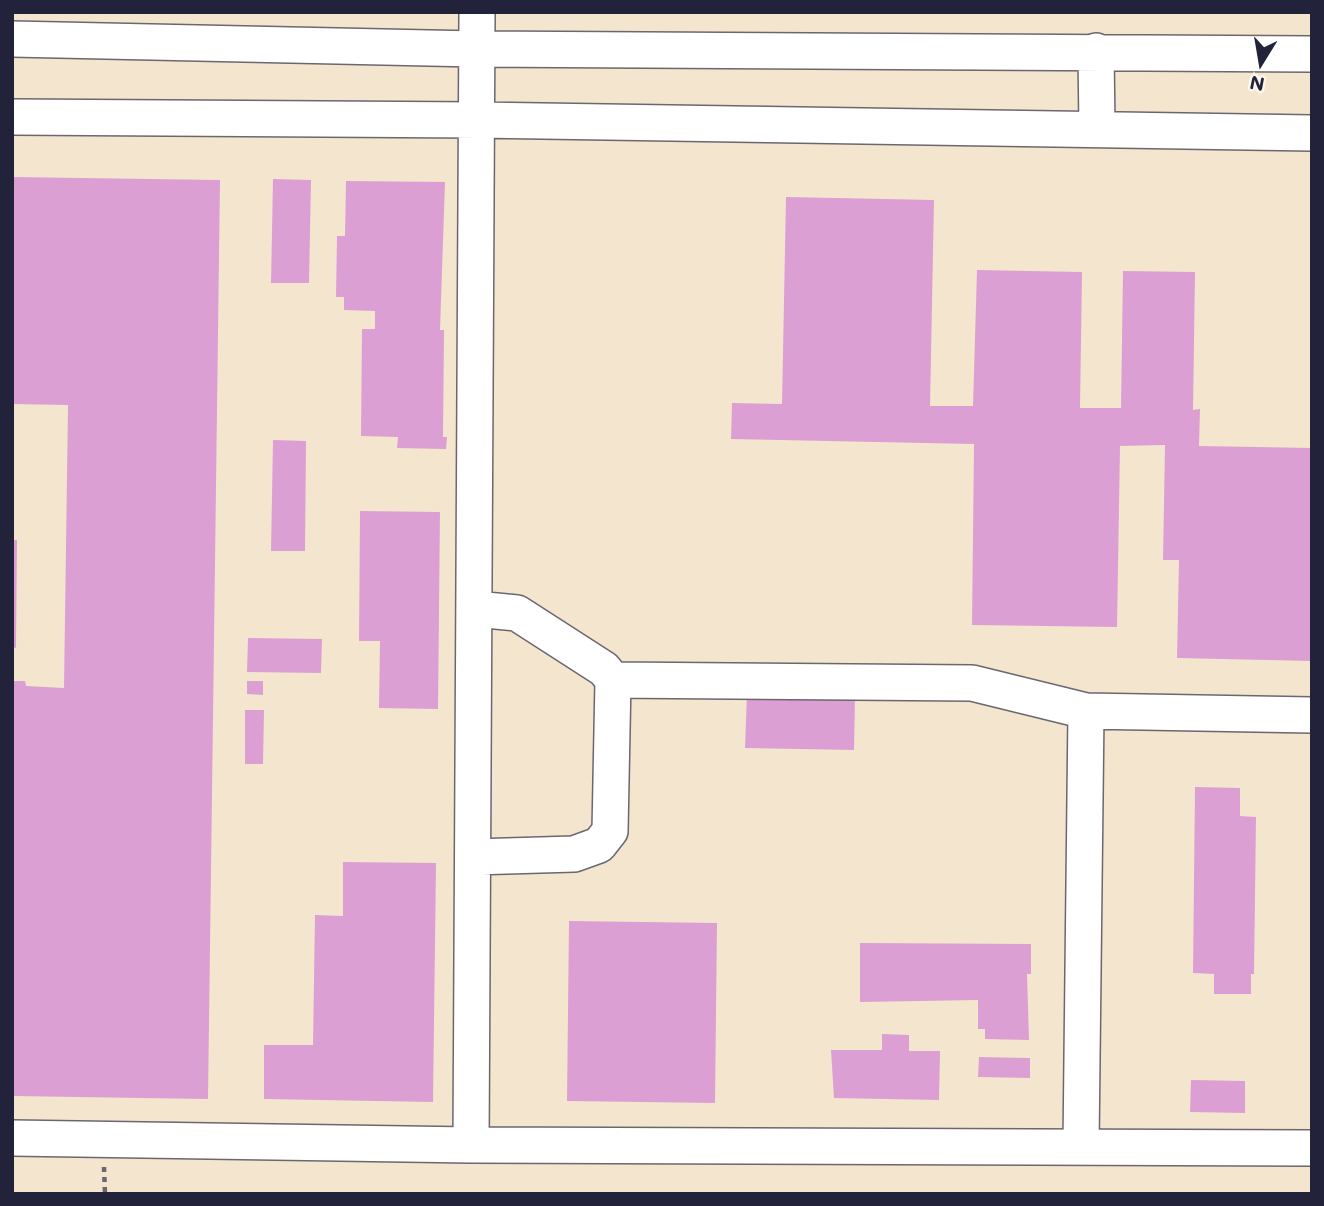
<!DOCTYPE html>
<html>
<head>
<meta charset="utf-8">
<style>
  body { margin:0 }
  #map { position:relative; width:1324px; height:1206px; overflow:hidden; background:#f4e6ce; font-family:Mali,sans-serif }
  canvas { display:block }
  .frame { position:absolute; inset:0; border:14px solid #22223b; pointer-events:none }
  .north { position:absolute; left:1226px; top:28px; width:70px; height:70px; -webkit-text-stroke:5px #fbf7ec; paint-order:stroke; rotate:191deg; font-size:19px; font-weight:700; line-height:28px; text-align:center; color:#22223b }
  .north::after { content:''; display:block; margin:auto; width:24px; height:32px; background:#22223b; clip-path:polygon(50% 0,100% 100%,50% 72%,0 100%) }
</style>
</head>
<body>
<div id="map">
<canvas width="1324" height="1206"></canvas>
<div class="frame"></div>
<div class="north">N</div>
</div>
<script>
const g = document.querySelector('canvas').getContext('2d');
g.lineJoin = 'round';
function fill(path, color) { g.fillStyle = color; g.fill(path, 'evenodd'); }
function trace(path, color, width, dash) { g.strokeStyle = color; g.lineWidth = width; g.lineCap = dash ? 'butt' : 'round'; g.setLineDash(dash || []); g.stroke(path); }
fill(new Path2D(`
  M 12,177 L 220,180 L 208,1099 L 12,1096 L 12,681 L 25,681 L 26,686 L 64,688 L 68,405 L 12,404 Z
  M 273,179 L 311,180 L 309,283 L 271,283 Z
  M 346,181 L 445,182 L 440,330 L 444,330 L 443,437 L 447,437 L 446,449 L 397,448 L 398,437 L 361,436 L 362,329 L 375,329 L 375,311 L 344,310 L 344,297 L 336,297 L 337,236 L 345,236 Z
  M 786,197 L 934,200 L 930,406 L 973,406 L 977,270 L 1082,272 L 1080,408 L 1121,408 L 1123,271 L 1195,272 L 1193,410 L 1200,409 L 1199,446 L 1312,448 L 1312,661 L 1177,658 L 1179,560 L 1163,560 L 1165,445 L 1120,446 L 1117,627 L 972,625 L 974,444 L 731,439 L 732,403 L 782,404 Z
  M 273,440 L 306,441 L 305,551 L 271,551 Z
  M 360,511 L 440,512 L 438,709 L 379,708 L 380,641 L 359,641 Z
  M 12,540 L 17,540 L 16,648 L 12,647 Z
  M 248,638 L 322,639 L 321,673 L 247,672 Z
  M 247,681 L 263,681 L 263,695 L 247,694 Z
  M 747,694 L 855,697 L 854,750 L 745,748 Z
  M 245,710 L 264,710 L 263,764 L 245,764 Z
  M 1195,787 L 1240,788 L 1240,816 L 1256,817 L 1254,974 L 1251,974 L 1251,994 L 1214,994 L 1214,974 L 1193,973 Z
  M 343,862 L 436,863 L 433,1102 L 264,1099 L 264,1045 L 313,1045 L 315,915 L 343,916 Z
  M 569,921 L 717,923 L 715,1103 L 567,1101 Z
  M 860,943 L 1031,944 L 1031,974 L 1027,974 L 1029,1040 L 985,1039 L 985,1029 L 978,1029 L 978,1000 L 860,1002 Z
  M 882,1034 L 909,1035 L 909,1051 L 940,1051 L 939,1100 L 834,1098 L 831,1050 L 882,1050 Z
  M 979,1057 L 1030,1058 L 1030,1078 L 978,1077 Z
  M 1191,1080 L 1245,1081 L 1245,1113 L 1190,1112 Z`), '#db9fd4');
const minor = new Path2D(`
  M 12,39 L 476,49 L 1312,54
  M 1096,51 L 1097,129
  M 12,117 L 478,120 L 1312,133
  M 613,680 L 972,683 L 1086,711 L 1312,715
  M 473,857 L 574,854 L 599,845 L 610,831 L 613,680 L 604,669 L 517,613 L 475,609
  M 12,1138 L 471,1145 L 477,12
  M 471,1145 L 1312,1148
  M 1081,1145 L 1086,711`);
trace(minor, '#6c676e', 38);
trace(new Path2D(`
  M 104,1167 L 105,1194`), '#6c676e', 4.5, [5, 5]);
trace(minor, '#fff', 35);
</script>
</body>
</html>
